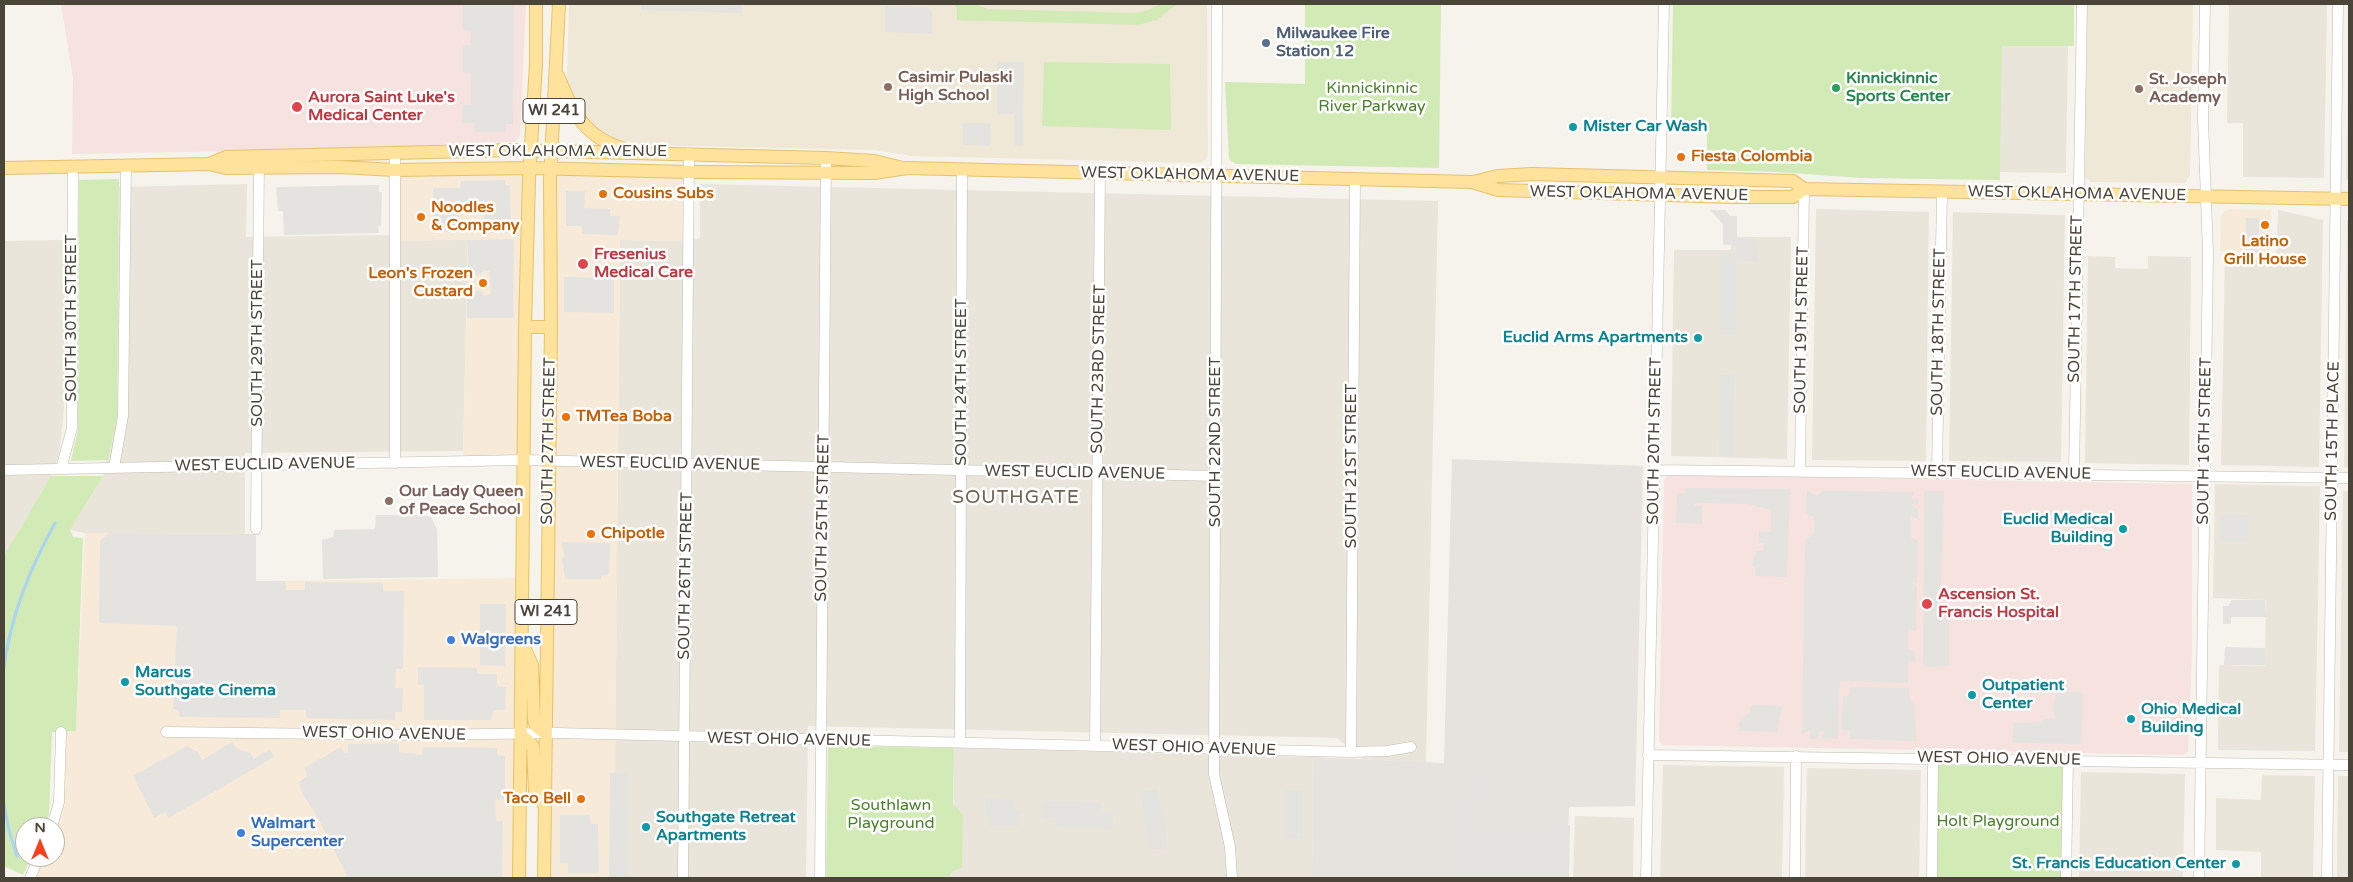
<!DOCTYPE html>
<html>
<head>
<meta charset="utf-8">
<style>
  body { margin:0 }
  #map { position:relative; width:2353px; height:882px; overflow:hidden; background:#f6f3ec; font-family:"Varela Round",sans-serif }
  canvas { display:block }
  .frame { position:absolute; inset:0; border:5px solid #4b4439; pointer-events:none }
  .north { position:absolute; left:15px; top:817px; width:50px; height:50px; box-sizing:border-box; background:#fff; border:1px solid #b7b4b0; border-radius:50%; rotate:0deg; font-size:14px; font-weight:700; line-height:20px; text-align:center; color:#4b4439 }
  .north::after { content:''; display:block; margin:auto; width:18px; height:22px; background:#fc3f1d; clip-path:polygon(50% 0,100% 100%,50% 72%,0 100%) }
</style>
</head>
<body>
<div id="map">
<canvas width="2353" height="882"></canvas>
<div class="frame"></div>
<div class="north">N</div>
</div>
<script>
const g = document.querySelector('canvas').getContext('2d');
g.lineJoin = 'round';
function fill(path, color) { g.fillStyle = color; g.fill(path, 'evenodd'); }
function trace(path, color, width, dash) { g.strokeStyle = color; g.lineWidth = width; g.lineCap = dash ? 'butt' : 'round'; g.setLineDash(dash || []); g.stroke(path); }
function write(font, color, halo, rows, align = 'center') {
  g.font = font + ' "Varela Round",sans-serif'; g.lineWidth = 5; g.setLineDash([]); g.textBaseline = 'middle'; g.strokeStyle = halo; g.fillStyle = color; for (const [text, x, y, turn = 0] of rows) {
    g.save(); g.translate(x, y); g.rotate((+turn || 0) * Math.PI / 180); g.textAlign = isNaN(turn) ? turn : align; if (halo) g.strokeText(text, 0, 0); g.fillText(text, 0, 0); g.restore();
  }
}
fill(new Path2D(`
  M 2229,4 L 2327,4 L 2324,178 L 2243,177 L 2243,123 L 2227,123 Z
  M 2349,6 L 2349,179 L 2346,179 Z
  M 2002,46 L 2068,46 L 2066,173 L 2000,172 Z
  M 247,184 L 246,237 L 384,235 L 468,240 L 463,451 L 245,453 L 245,534 L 85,533 L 70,530 L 103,476 L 117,418 L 119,187 Z
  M 700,184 L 1438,201 L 1426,763 L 1363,759 L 1337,738 L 808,726 L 806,878 L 614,878 L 620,240 L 688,241 L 700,238 Z
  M 1816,209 L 1929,212 L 1926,461 L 1812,460 Z
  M 2278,210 L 2323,220 L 2319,467 L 2221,465 L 2225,257 L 2276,258 Z
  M 1953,212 L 2065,215 L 2061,462 L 1949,461 Z
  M 2347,220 L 2349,220 L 2349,468 L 2344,467 Z
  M 1732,237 L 1791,237 L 1787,459 L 1671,456 L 1674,250 L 1731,250 Z
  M 65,240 L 64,411 L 59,454 L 51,476 L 4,556 L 4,241 Z
  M 2088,256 L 2115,257 L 2115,268 L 2148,269 L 2148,256 L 2191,257 L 2189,465 L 2085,463 Z
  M 2215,484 L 2320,486 L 2315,751 L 2218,750 L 2219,665 L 2265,666 L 2266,600 L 2213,598 Z
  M 2343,491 L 2349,491 L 2349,752 L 2339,752 Z
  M 954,748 L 1313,757 L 1312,878 L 948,878 L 953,871 Z
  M 1663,765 L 1784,767 L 1782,878 L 1660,878 Z
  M 1807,768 L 1921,770 L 1919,878 L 1805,878 Z
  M 2081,772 L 2185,774 L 2183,878 L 2079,878 Z
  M 2262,775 L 2315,776 L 2313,878 L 2261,878 L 2261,852 L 2216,850 L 2216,798 L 2261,800 Z
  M 2338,776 L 2349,776 L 2349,878 L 2337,878 Z
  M 1575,816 L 1634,818 L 1633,878 L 1573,878 Z`), '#eae5da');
fill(new Path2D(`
  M 530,168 L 523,460 L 463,462 L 468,240 L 396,241 L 395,170 Z
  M 550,169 L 689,173 L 688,241 L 620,240 L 614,878 L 544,878 Z
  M 2230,209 L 2271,210 L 2271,253 L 2220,251 L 2221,216 L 2224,211 Z
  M 85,533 L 256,534 L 256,581 L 523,578 L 519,878 L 30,878 L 39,857 L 55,857 L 61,732 L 76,731 Z`), '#f7ead8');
fill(new Path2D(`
  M 1452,459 L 1643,466 L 1635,806 L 1569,807 L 1567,878 L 1312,878 L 1313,757 L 1444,763 Z`), '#e6e2dd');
fill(new Path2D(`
  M 569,4 L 1207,4 L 1208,155 L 1205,160 L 1200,163 L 912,156 L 875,150 L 637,145 L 622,142 L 609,138 L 585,120 L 571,96 L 567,79 Z
  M 2087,4 L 2193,4 L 2190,175 L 2185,183 L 2090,182 L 2085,177 Z`), '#efe8d6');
fill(new Path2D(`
  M 61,4 L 526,4 L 520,136 L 515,142 L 296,150 L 72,154 L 73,78 Z
  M 1673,475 L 2192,484 L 2192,654 L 2188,752 L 2183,755 L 1662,745 L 1659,741 L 1664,481 L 1667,476 Z`), '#f6e3e0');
fill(new Path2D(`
  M 953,4 L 973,4 L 988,9 L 1135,13 L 1146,11 L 1160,4 L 1177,4 L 1157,20 L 1138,25 L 957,20 L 957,8 Z
  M 1305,4 L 1441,4 L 1439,168 L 1236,164 L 1229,159 L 1225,82 L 1305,84 Z
  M 1673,4 L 2074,4 L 2074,46 L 2002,46 L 2000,180 L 1862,178 L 1777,172 L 1707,170 L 1707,130 L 1671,129 Z
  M 1044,62 L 1170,64 L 1171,130 L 1042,126 Z
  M 119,179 L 117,418 L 108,460 L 71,461 L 78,430 L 79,180 Z
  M 51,476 L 103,476 L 70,530 L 73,537 L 83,538 L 76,731 L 52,732 L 49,814 L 44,827 L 25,827 L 25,857 L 32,857 L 23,875 L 4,866 L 4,556 Z
  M 828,746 L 954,748 L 953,804 L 963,815 L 962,867 L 953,871 L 948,878 L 826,878 Z
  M 1938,765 L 2063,767 L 2061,878 L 1937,878 Z`), '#d2eab5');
fill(new Path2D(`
  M 463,4 L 514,4 L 513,124 L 506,124 L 505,132 L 475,132 L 474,123 L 462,123 L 463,105 L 471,105 L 471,73 L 463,73 L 463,46 L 471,45 L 471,31 L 463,30 Z
  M 641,4 L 742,4 L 742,13 L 641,10 Z
  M 885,6 L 927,7 L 932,12 L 932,34 L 885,32 Z
  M 997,62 L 1024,62 L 1023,146 L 1015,146 L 1014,114 L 997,114 Z
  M 963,123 L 991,123 L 990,146 L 963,145 Z
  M 505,180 L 505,185 L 510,186 L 511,233 L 484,233 L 484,205 L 460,205 L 459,232 L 433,232 L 433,188 L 460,188 L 461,181 Z
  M 379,185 L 379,192 L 382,192 L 381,226 L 378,226 L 379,233 L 284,235 L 283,211 L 278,211 L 276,187 Z
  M 566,191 L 585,191 L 584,208 L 610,209 L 610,216 L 620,216 L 618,235 L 582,234 L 582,226 L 566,226 Z
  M 1710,210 L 1725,210 L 1730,216 L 1737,216 L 1737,238 L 1755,238 L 1755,244 L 1758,247 L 1757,261 L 1737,261 L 1736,335 L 1719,334 L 1721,253 L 1737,253 L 1737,245 L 1723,245 L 1723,224 Z
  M 2246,218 L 2259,218 L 2258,253 L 2245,253 Z
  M 514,239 L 513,318 L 467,318 L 467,291 L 481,291 L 484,296 L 491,294 L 489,271 L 483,271 L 481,275 L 468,274 L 468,240 Z
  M 564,277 L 614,278 L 614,313 L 564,312 Z
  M 1720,375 L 1735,375 L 1733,456 L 1719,456 Z
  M 1686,488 L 1790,489 L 1787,577 L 1755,576 L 1756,567 L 1752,566 L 1756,551 L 1764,551 L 1763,543 L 1759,543 L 1759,532 L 1771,532 L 1771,510 L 1748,504 L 1695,503 L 1694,506 L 1702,506 L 1702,524 L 1676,523 L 1677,493 L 1685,493 Z
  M 1807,491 L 1817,496 L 1823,491 L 1914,492 L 1911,499 L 1919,500 L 1919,504 L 1911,504 L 1918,510 L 1918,519 L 1911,516 L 1910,536 L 1918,541 L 1917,583 L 1910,581 L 1917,587 L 1916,632 L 1908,629 L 1908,648 L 1915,652 L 1915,664 L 1908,661 L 1908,683 L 1840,681 L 1838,739 L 1822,738 L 1824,731 L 1818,731 L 1818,739 L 1810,739 L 1810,730 L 1802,734 L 1805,540 L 1814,534 L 1814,517 L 1806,513 Z
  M 1924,491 L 1944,491 L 1940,612 L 1949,612 L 1949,666 L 1923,667 Z
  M 2221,514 L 2249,515 L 2248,542 L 2221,541 Z
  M 376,515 L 421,515 L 431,517 L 437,529 L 438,577 L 323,579 L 322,540 L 333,537 L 334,530 L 375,529 Z
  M 109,533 L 256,534 L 256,581 L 285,581 L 286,590 L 305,590 L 305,582 L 383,583 L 383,591 L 404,591 L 403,669 L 396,669 L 395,688 L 403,688 L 402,712 L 395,712 L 395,720 L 306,718 L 306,710 L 280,710 L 280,718 L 179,717 L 179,710 L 173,709 L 177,626 L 99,623 L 100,541 Z
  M 561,542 L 610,543 L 609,575 L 601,575 L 601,579 L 565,579 L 562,557 L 565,556 Z
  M 2232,600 L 2265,600 L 2266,617 L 2231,617 L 2231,624 L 2223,624 L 2223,606 L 2228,606 Z
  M 480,604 L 506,604 L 505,666 L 480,665 Z
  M 2225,647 L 2265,648 L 2265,665 L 2224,665 Z
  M 418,667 L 477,668 L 477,674 L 497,674 L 497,686 L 506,687 L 505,710 L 493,710 L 492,720 L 424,720 L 424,685 L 418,685 Z
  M 1850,687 L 1909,688 L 1909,696 L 1914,705 L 1917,741 L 1850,739 L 1850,731 L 1841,730 L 1843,696 L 1850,695 Z
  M 2056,692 L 2080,692 L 2083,695 L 2081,744 L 2013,743 L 2013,723 L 2042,722 L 2043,719 L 2056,719 L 2053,708 Z
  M 1750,705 L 1782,706 L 1777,732 L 1739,731 L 1739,722 L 1750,712 Z
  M 232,742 L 236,748 L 250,753 L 254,759 L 270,749 L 274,757 L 169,818 L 165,812 L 154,818 L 133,776 L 187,746 L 198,752 L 202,760 Z
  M 399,743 L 399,752 L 422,755 L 423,747 L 497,748 L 497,755 L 505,756 L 505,799 L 495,800 L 496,821 L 503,821 L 502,878 L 348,878 L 320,822 L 302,792 L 299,782 L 308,776 L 304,768 L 341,747 L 345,753 L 348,752 L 348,744 Z
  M 610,773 L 627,773 L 627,878 L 609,878 Z
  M 1486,775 L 1485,832 L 1543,833 L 1543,813 L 1550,812 L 1562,825 L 1570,825 L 1569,878 L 1457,878 L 1460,776 Z
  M 1157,788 L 1167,837 L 1167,849 L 1149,849 L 1141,792 Z
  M 1286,790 L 1303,791 L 1303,839 L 1285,839 Z
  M 985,799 L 1014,800 L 1014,809 L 1019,810 L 1018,826 L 990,826 L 990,816 L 985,815 Z
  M 1043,801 L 1101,802 L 1101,811 L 1113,812 L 1113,829 L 1056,827 L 1056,818 L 1043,818 Z
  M 560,815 L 590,815 L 591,824 L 598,824 L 599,873 L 568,873 L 568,863 L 560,863 Z`), '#e5e3e0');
trace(new Path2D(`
  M 4,667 C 11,614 30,569 55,523
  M 4,804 L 9,831 L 17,856`), '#a9d4f2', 3);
const minor = new Path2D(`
  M 1217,4 L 1214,774 L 1230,847 L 1232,878
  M 395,153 L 395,463
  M 114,468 L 123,416 L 126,165
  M 61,469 L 72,428 L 73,166
  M 4,470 L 523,460 L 1216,476
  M 1654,470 L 2349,478
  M 1800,471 L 1804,189
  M 1937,472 L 1942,192
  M 2074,474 L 2082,4
  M 256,529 L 259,160
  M 166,732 L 415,735 L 557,733 L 1351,752 L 1387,751 L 1411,747
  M 960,743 L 962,170
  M 1095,746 L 1100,173
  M 1351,752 L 1355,179
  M 1648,755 L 2349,765
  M 52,827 L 59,802 L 61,732
  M 30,878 L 39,857
  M 683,878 L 689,153
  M 820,878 L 826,158
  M 1646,878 L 1664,4
  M 1795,878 L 1796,756
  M 1932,878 L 1933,759
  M 2066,878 L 2068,760
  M 2199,878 L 2208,253 L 2203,119 L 2205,4
  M 2327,878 L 2338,4`);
const major = new Path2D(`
  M 558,76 C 573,112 584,137 624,149
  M 209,164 L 226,157 L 516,150 L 826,158 L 874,161 L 899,167
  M 4,168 L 209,164 L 226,168 L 339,167 L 395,170 L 530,168 L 689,172 L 874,173 L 907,168 L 1472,182 L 1498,190 L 1734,197 L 1793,197 L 1804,189 L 2349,199
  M 1473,182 L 1498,176 L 1532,174 L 1793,181 L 1804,189
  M 525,327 L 551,327
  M 524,647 L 532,665 L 534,720 L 536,726 L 545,733
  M 521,735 L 533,746 L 535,792 L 545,806
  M 519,878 L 525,327 L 529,179 L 536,64 L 536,4
  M 544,878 L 551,327 L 550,179 L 559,4`);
trace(minor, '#c2bbae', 11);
trace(major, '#e6c16a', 14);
trace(minor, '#fff', 10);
trace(major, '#ffe39c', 12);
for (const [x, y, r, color] of [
  [1266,43,5,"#5c6f8a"],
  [888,87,5,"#8d6e63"],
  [1836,88,5,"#2e9e5b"],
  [2139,89,5,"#8d6e63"],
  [297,107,6,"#e0444e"],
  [1573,127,5,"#0f9aa8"],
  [1681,157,5,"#e8710a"],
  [603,194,5,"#e8710a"],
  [421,217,5,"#e8710a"],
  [2265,225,5,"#e8710a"],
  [583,264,6,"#e0444e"],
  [483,283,5,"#e8710a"],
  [1698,338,5,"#0f9aa8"],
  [566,417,5,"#e8710a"],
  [389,501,5,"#8d6e63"],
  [2123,529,5,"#0f9aa8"],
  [591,534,5,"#e8710a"],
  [1927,604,6,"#e0444e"],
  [451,640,5,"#3f7fe0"],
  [125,682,5,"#0f9aa8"],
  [1972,695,5,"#0f9aa8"],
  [2131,719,5,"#0f9aa8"],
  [581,799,5,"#e8710a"],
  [646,827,5,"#0f9aa8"],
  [241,833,5,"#3f7fe0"],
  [2236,864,5,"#0f9aa8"]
]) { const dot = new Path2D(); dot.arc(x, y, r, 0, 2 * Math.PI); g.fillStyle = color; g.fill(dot); trace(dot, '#fff', 2); }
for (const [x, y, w] of [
  [554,111,62],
  [546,612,62]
]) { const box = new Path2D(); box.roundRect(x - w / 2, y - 12.5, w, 25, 4); g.fillStyle = '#fff'; g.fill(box); trace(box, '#4b4439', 1); }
write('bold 15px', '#4b4439', null, [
  ["WI 241",554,111],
  ["WI 241",546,612]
]);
write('bold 16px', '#4e5e75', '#fff', [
  ["Milwaukee Fire",1276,34],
  ["Station 12",1276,52]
], 'left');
write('bold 16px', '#785e54', '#fff', [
  ["Casimir Pulaski",898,78],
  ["High School",898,96],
  ["St. Joseph",2149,80],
  ["Academy",2149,98],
  ["Our Lady Queen",399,492],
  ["of Peace School",399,510]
], 'left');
write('bold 16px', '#27864d', '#fff', [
  ["Kinnickinnic",1846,79],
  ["Sports Center",1846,97]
], 'left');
write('16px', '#4a7f2a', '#fff', [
  ["Kinnickinnic",1372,89],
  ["River Parkway",1372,107],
  ["Southlawn",891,806],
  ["Playground",891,824],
  ["Holt Playground",1998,822]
]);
write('bold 16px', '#be3a42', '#fff', [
  ["Aurora Saint Luke's",308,98],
  ["Medical Center",308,116],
  ["Fresenius",594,255],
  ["Medical Care",594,273],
  ["Ascension St.",1938,595],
  ["Francis Hospital",1938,613]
], 'left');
write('bold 16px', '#0d838f', '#fff', [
  ["Mister Car Wash",1583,127],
  ["Euclid Arms Apartments",1688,338,"right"],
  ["Euclid Medical",2113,520,"right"],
  ["Building",2113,538,"right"],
  ["Marcus",135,673],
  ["Southgate Cinema",135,691],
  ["Outpatient",1982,686],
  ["Center",1982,704],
  ["Ohio Medical",2141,710],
  ["Building",2141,728],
  ["Southgate Retreat",656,818],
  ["Apartments",656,836],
  ["St. Francis Education Center",2226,864,"right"]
], 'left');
write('16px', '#4b4439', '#fff', [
  ["WEST OKLAHOMA AVENUE",558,152],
  ["WEST OKLAHOMA AVENUE",1190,175,1],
  ["WEST OKLAHOMA AVENUE",1639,194,1],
  ["WEST OKLAHOMA AVENUE",2077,194,1],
  ["SOUTH 17TH STREET",2076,299,-89],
  ["SOUTH 30TH STREET",72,318,-90],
  ["SOUTH 19TH STREET",1802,330,-89],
  ["SOUTH 18TH STREET",1939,332,-89],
  ["SOUTH 29TH STREET",258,343,-90],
  ["SOUTH 23RD STREET",1099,369,-89],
  ["SOUTH 24TH STREET",962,382,-90],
  ["SOUTH 27TH STREET",549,441,-89],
  ["SOUTH 20TH STREET",1655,441,-89],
  ["SOUTH 16TH STREET",2205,441,-89],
  ["SOUTH 15TH PLACE",2333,441,-89],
  ["SOUTH 22ND STREET",1216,442,-90],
  ["WEST EUCLID AVENUE",670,464,1],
  ["WEST EUCLID AVENUE",265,465,-1],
  ["SOUTH 21ST STREET",1352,466,-90],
  ["WEST EUCLID AVENUE",1075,473,1],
  ["WEST EUCLID AVENUE",2001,473,1],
  ["SOUTH 25TH STREET",823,518,-89],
  ["SOUTH 26TH STREET",686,576,-89],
  ["WEST OHIO AVENUE",384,734,1],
  ["WEST OHIO AVENUE",789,740,1],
  ["WEST OHIO AVENUE",1194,748,2],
  ["WEST OHIO AVENUE",1999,759,1]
]);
write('bold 16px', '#c56008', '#fff', [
  ["Fiesta Colombia",1691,157],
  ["Cousins Subs",613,194],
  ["Noodles",431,208],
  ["& Company",431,226],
  ["Latino",2265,242,"center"],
  ["Grill House",2265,260,"center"],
  ["Leon's Frozen",473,274,"right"],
  ["Custard",473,292,"right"],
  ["TMTea Boba",576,417],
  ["Chipotle",601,534],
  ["Taco Bell",571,799,"right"]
], 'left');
write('bold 16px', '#366cbe', '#fff', [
  ["Walgreens",461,640],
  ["Walmart",251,824],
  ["Supercenter",251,842]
], 'left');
g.letterSpacing = '1px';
write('19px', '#6e6250', '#fff', [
  ["SOUTHGATE",1016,498]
]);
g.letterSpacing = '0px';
</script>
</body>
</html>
